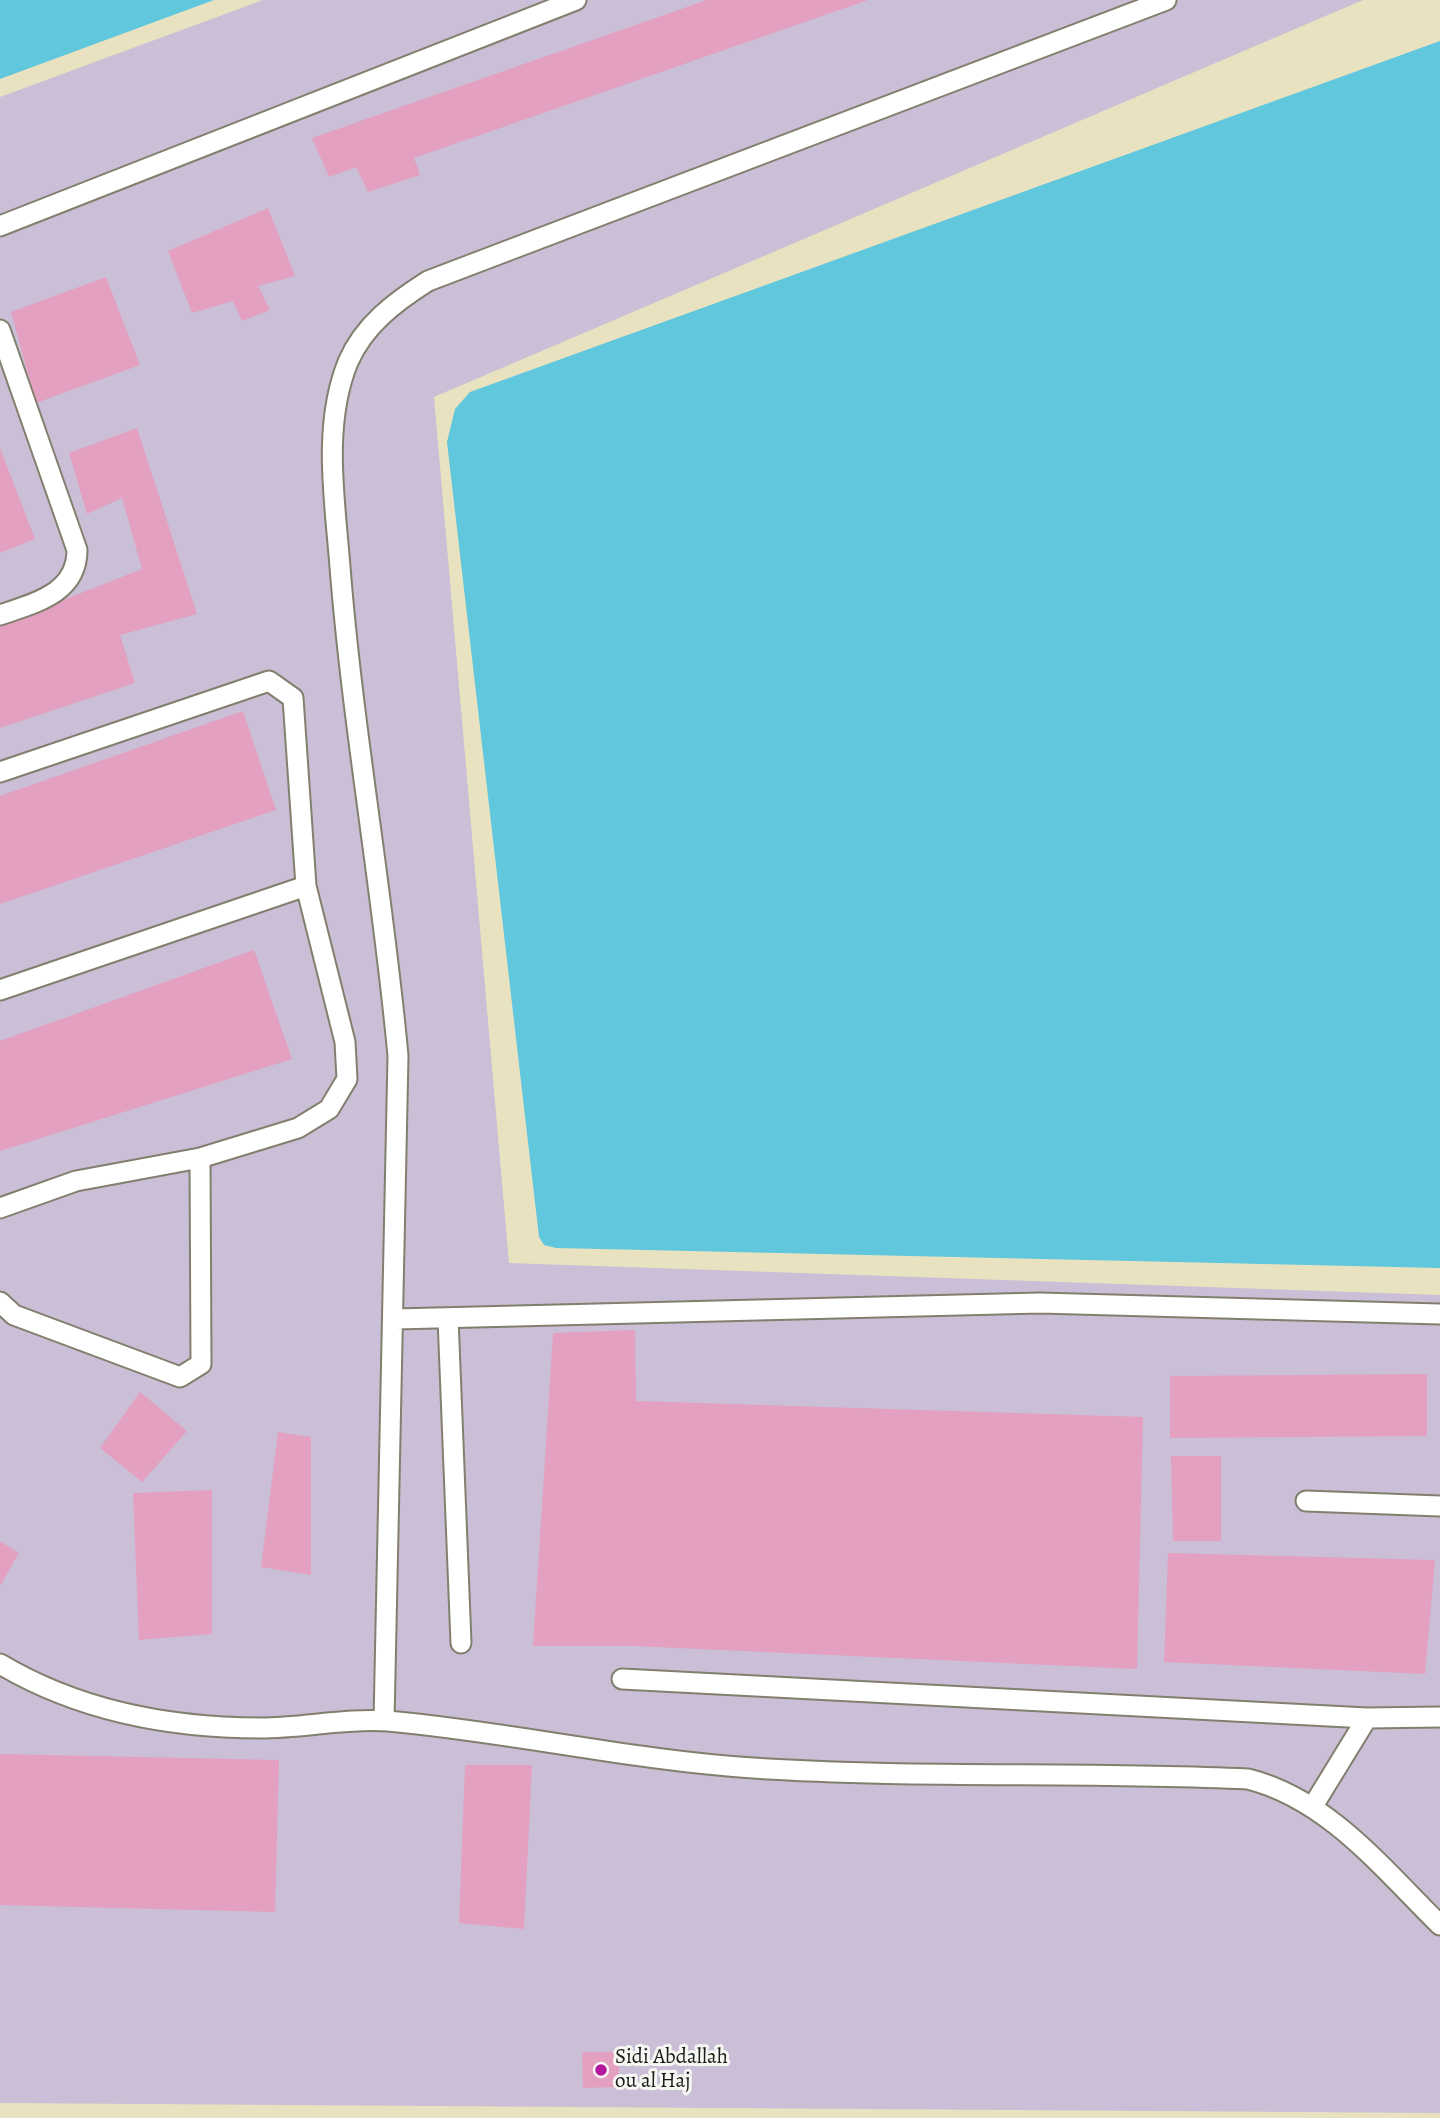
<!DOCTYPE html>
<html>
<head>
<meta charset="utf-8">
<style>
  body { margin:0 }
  canvas { display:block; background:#e9e2c0 }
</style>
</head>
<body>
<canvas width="1440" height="2118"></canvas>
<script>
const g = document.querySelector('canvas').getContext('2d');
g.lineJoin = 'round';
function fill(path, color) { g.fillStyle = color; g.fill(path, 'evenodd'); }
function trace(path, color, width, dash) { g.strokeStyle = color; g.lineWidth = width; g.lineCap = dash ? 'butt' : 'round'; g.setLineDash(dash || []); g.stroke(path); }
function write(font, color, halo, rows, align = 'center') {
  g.font = font + ' Alegreya,serif'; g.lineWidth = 6; g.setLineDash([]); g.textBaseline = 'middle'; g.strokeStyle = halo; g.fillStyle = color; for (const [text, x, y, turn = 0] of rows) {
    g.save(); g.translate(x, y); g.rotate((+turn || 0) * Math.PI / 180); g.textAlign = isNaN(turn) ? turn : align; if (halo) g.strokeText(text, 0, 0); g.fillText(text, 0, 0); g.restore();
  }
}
fill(new Path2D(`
  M 263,0 L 1363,0 L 434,397 L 509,1263 L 1440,1295 L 1440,2113 L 0,2103 L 0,97 Z`), '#cabfd6');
fill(new Path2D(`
  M 0,0 L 214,0 L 0,79 Z
  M 1440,41 L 1440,1268 L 556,1248 L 544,1245 L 539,1237 L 447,442 L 455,409 L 470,392 Z`), '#60c7dd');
fill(new Path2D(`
  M 707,0 L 868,0 L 414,158 L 420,175 L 368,192 L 356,167 L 329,177 L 312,138 Z
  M 268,208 L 295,276 L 258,286 L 270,310 L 242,321 L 233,301 L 192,313 L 168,251 Z
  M 106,277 L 140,365 L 36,403 L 11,312 Z
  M 137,428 L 197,614 L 120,635 L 135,683 L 0,728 L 0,625 L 142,569 L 122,498 L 87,514 L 69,453 Z
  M 0,448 L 35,539 L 0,553 Z
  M 243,711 L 276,810 L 0,904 L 0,796 Z
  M 254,950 L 292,1059 L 0,1151 L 0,1041 Z
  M 635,1330 L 636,1401 L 1143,1417 L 1137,1669 L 633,1646 L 533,1646 L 553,1333 Z
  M 1427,1374 L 1427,1436 L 1170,1438 L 1170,1376 Z
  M 140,1392 L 187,1431 L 142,1482 L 100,1448 Z
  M 278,1432 L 311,1437 L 311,1575 L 261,1567 Z
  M 1171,1456 L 1221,1456 L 1221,1541 L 1173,1541 Z
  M 212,1490 L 212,1634 L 139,1640 L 133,1493 Z
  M 0,1541 L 19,1553 L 0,1586 Z
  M 1168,1553 L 1435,1560 L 1425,1674 L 1164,1662 Z
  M 0,1754 L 279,1760 L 275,1912 L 0,1905 Z
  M 465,1765 L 532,1765 L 524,1929 L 459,1923 Z
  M 582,2052 L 619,2052 L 619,2087 L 583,2088 Z`), '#e4a0c0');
const service = new Path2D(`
  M 0,226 L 576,0
  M 0,330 L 77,550 C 77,594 34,603 0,615
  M 0,772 L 269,681 L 293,698 L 306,886 L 345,1042 L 347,1079 L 329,1109 L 298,1128 L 200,1158 L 76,1181 L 0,1208
  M 0,990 L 306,886
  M 0,1302 L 14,1315 L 180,1377 L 201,1364 L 200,1158
  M 448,1318 L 461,1643
  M 395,1319 L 1040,1303 L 1440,1314
  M 1306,1501 L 1440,1506
  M 0,1664 C 79,1711 170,1728 261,1728 C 303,1728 346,1718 388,1721 C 510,1732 631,1760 753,1768 C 918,1779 1083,1771 1248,1779 C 1328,1799 1383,1869 1440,1925
  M 622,1679 L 1367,1718
  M 384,1721 L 398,1056 C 383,892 353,731 340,567 C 335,501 322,426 348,362 C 364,325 395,302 428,281 L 1166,0
  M 1313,1806 L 1367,1718 L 1440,1717`);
trace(service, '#827f6e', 23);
trace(service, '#fff', 19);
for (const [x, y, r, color] of [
  [601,2070,7,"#b5179e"]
]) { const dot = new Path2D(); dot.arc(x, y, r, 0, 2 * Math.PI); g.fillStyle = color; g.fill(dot); trace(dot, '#f6f6f2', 2.5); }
write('21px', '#1c1c1c', '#f6f6f2', [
  ["Sidi Abdallah",615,2058],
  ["ou al Haj",615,2082]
], 'left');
</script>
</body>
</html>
